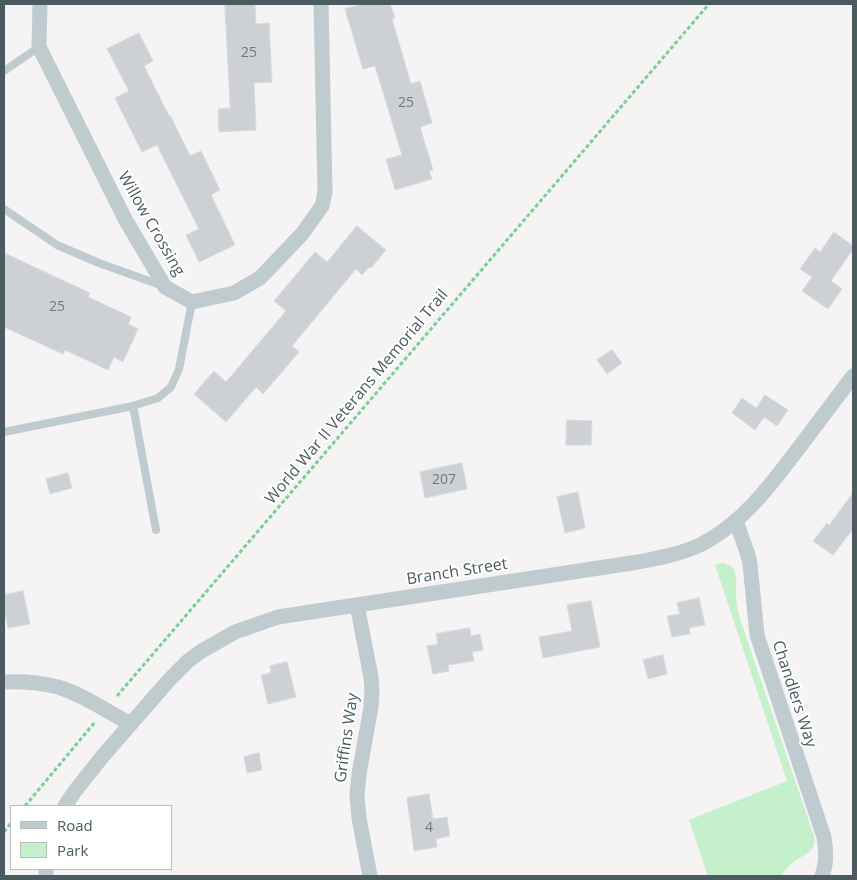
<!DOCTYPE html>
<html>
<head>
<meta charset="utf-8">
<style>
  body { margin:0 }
  #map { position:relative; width:857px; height:880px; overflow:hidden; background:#f5f3f3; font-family:"Open Sans",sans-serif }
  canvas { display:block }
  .frame { position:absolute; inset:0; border:5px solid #4b5b60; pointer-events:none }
  .legend { position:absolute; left:10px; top:805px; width:162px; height:65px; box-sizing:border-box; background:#fff; border:1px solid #b7bdbf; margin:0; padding:6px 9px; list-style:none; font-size:15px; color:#4b5b60 }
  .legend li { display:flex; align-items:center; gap:10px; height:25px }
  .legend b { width:25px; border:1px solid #b7bdbf }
</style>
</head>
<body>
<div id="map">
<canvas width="857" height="880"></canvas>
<div class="frame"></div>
<ul class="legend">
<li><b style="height:6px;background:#bfcbcf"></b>Road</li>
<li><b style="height:14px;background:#c4f0cb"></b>Park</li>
</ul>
</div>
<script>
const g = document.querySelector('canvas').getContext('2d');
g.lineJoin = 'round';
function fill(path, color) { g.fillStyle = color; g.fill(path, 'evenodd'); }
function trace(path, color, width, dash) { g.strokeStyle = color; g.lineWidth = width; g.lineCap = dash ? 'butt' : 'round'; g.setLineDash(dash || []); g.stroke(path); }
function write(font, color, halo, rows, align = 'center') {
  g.font = font + ' "Open Sans",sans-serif'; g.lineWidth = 4; g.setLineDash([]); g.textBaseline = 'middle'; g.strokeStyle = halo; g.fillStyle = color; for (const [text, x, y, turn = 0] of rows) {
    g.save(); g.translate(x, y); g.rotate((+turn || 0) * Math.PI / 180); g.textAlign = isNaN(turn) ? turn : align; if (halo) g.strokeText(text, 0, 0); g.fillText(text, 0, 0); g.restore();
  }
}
fill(new Path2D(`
  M 723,563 C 741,568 735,581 736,595 C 736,603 738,611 740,619 L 814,836 C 816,852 807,853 795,861 C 789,865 785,870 781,876 L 708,876 L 689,820 L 787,781 L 715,565 Z`), '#c4f0cb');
const building = new Path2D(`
  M 225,4 L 255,4 L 256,24 L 269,23 L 272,82 L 254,83 L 256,130 L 219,132 L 218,109 L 230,108 Z
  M 364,4 L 390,4 L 395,18 L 392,19 L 411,84 L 420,81 L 432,123 L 420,127 L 433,170 L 429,171 L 432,179 L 395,190 L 386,159 L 402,155 L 375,66 L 363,69 L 345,9 Z
  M 139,33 L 153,61 L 144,66 L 169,116 L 170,115 L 190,156 L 201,151 L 220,190 L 211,195 L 235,245 L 199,262 L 186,235 L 199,229 L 157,145 L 142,152 L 115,98 L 129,91 L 107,49 Z
  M 357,226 L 386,250 L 371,268 L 369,267 L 362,275 L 356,269 L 292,346 L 299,352 L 263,394 L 256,387 L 226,422 L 194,394 L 214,371 L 226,382 L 286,311 L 274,301 L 315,252 L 327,262 Z
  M 834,232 L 853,246 L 853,249 L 831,281 L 842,289 L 828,309 L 802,291 L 812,277 L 800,269 L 815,248 L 820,252 Z
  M 4,253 L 90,293 L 88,297 L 131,317 L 128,324 L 138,329 L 123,362 L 114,357 L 108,370 L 65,350 L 63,354 L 4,327 Z
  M 612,350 L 622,363 L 607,374 L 597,360 Z
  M 765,395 L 788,410 L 777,426 L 764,417 L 755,430 L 732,413 L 742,398 L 756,408 Z
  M 567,420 L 592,421 L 591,445 L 566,445 Z
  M 462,463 L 467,489 L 425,498 L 420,472 Z
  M 68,473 L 72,488 L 50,494 L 46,479 Z
  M 578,492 L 585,528 L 565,533 L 557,497 Z
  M 853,493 L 853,529 L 833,555 L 813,541 L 827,523 L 829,525 Z
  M 23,591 L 30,624 L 8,628 L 4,609 L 4,595 Z
  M 699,598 L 705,625 L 689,628 L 690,634 L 672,637 L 667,616 L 680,614 L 677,603 Z
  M 591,601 L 600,647 L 543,658 L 539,637 L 572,631 L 567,605 Z
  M 470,628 L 471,636 L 480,634 L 483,650 L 472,652 L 474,661 L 448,665 L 449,671 L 433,674 L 427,646 L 438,644 L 436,634 Z
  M 663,655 L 667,674 L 648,679 L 643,660 Z
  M 287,662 L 296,697 L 268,704 L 261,675 L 271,673 L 270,666 Z
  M 259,753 L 262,770 L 247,773 L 244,757 Z
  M 429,794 L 433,819 L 447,817 L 450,836 L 436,839 L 437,847 L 414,851 L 407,798 Z`);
fill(building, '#cdd1d5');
trace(building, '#d7dbde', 1);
trace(new Path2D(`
  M 117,696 L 709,4
  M 25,806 L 95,722
  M 4,832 L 11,823`), '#7cce93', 3, [4, 2.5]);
trace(new Path2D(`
  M 4,71 L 39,47
  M 4,209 L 57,245 L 99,263 L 163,286
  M 133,406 L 156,530
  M 4,432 L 133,406 L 158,398 L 171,387 L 179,369 L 192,302`), '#bfcbcf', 8);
trace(new Path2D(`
  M 40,4 L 39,47 L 125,219 L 165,287 L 192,302 L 234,293 L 260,278 L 302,234 L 322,206 L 325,192 L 321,4
  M 736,521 L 748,555 L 750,564 L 757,635 L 824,837 C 826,851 827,863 822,876
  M 357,605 L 371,677 L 372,691 L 371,707 L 359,774 L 357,795 L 359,818 L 370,876
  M 4,682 C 21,681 41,683 58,687 C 82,694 108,712 131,724
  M 65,806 L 75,791 L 102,757 L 169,680 L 188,661 L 200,652 L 235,632 L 278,617 L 638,562 C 659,558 680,554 700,545 C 742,524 770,486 798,449 C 816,425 835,400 853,376
  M 46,876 L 46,869`), '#bfcbcf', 15);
write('14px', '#6c787d', null, [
  ["25",249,53],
  ["25",406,103],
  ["25",57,307],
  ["207",444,480],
  ["4",429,828]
]);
write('16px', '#4b5b60', '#fff', [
  ["Willow Crossing",151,224,60],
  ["World War II Veterans Memorial Trail",357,397,-50],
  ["Branch Street",457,572,-9],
  ["Chandlers Way",794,694,72],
  ["Griffins Way",347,738,-82]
]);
</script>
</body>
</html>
